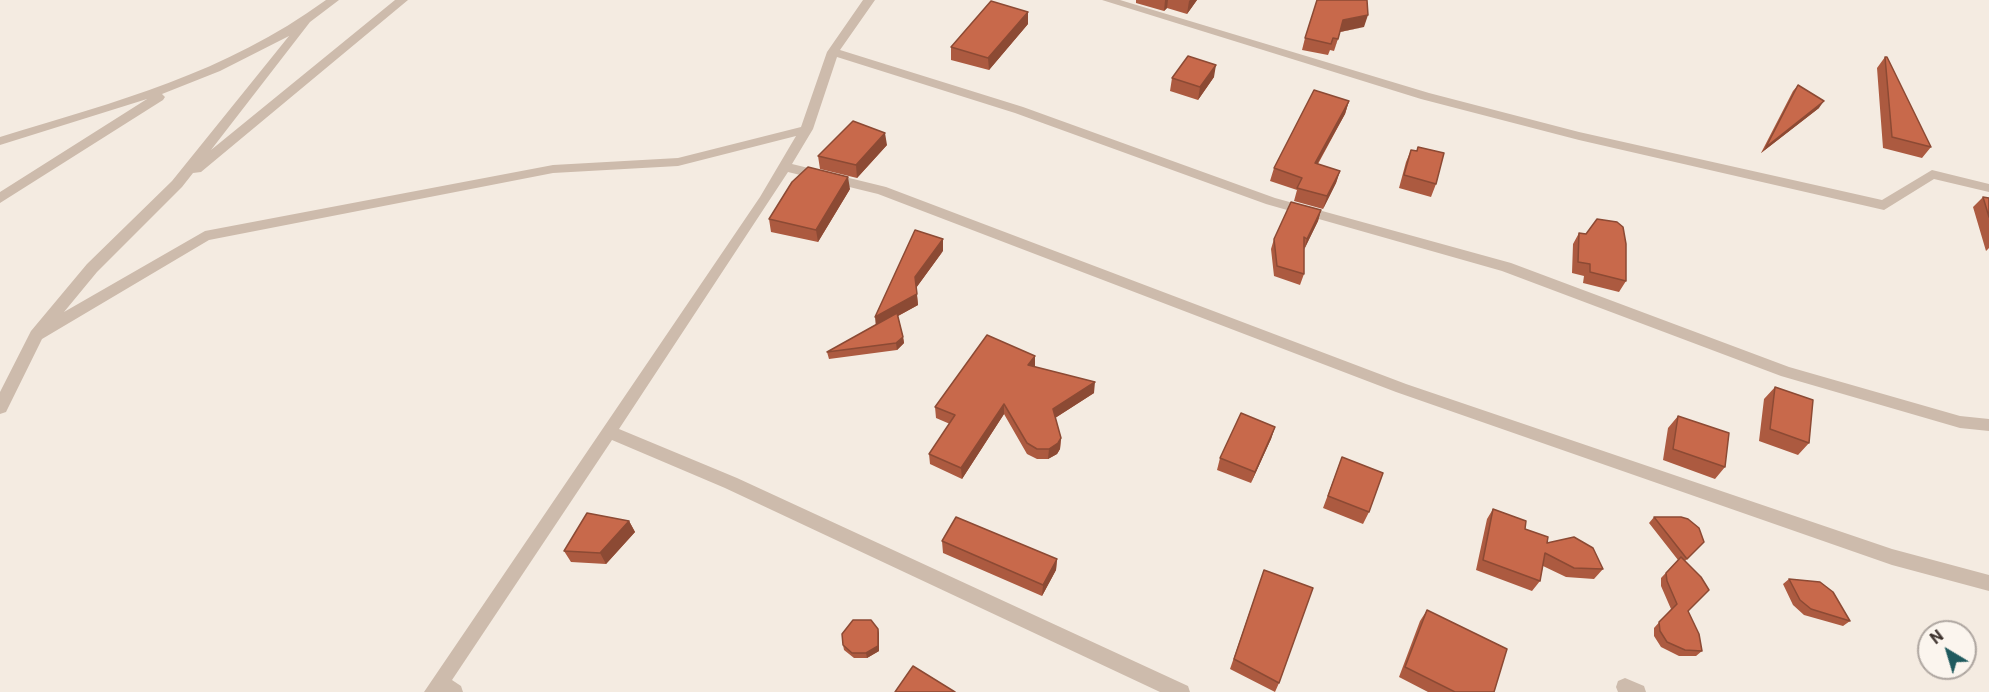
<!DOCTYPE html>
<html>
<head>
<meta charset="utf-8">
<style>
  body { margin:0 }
  #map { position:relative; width:1989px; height:692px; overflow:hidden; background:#f4ebe1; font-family:Roboto,sans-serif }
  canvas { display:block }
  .north { position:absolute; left:1917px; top:620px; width:60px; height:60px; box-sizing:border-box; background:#fbf5ee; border:2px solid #aea6a0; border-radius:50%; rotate:322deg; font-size:16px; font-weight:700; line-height:24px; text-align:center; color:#3b302b }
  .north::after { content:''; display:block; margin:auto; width:21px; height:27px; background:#1f5a5e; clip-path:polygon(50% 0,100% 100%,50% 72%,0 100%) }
</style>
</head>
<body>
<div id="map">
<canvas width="1989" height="692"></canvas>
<div class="north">N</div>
</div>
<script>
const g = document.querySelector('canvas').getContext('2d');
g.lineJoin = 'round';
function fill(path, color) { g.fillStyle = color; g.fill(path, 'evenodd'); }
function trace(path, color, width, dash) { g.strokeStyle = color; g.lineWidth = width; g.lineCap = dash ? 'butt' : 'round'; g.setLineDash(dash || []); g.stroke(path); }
fill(new Path2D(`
  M 326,0 L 339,0 L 310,22 L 211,150 L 395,0 L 408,0 L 201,172 L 193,173 L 182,187 L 97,272 L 64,312 L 205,231 L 553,165 L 678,158 L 801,127 L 827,52 L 863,0 L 875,0 L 840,50 L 1023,107 L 1275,198 L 1511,263 L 1789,367 L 1960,416 L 1989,419 L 1989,431 L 1960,428 L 1781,376 L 1502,271 L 1266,204 L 1015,113 L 837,57 L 813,129 L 792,164 L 886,187 L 1406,384 L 1892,549 L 1989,575 L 1989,591 L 1892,565 L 1396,392 L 878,194 L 788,172 L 619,429 L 737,478 L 1188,686 L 1190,692 L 1160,692 L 725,488 L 612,440 L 452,680 L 461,686 L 463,692 L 424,692 L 760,197 L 796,136 L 678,166 L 553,173 L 209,240 L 42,339 L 6,412 L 0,414 L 0,392 L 31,331 L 87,264 L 172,181 L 289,36 L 220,71 L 162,94 L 165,97 L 163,100 L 0,203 L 0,192 L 147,99 L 0,145 L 0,137 C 118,101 224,74 326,0 Z
  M 1102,0 L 1120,0 L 1429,93 L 1579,132 L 1882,200 L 1932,170 L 1989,184 L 1989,192 L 1934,179 L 1884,210 L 1579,140 L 1421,99 Z
  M 1625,678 L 1644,686 L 1646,692 L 1618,692 L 1616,687 L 1618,681 Z`), '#cdbbac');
fill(new Path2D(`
  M 1136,0 L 1197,0 L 1187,14 L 1167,8 L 1164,11 L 1136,3 Z
  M 1028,24 L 989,70 L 951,60 L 951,47 Z
  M 1364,27 L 1340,32 L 1334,51 L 1330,50 L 1328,55 L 1302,50 L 1305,38 Z
  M 1885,57 L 1931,147 L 1922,158 L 1883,148 L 1877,68 Z
  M 1214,77 L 1198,100 L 1170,91 L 1172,78 Z
  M 1798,85 L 1819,108 L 1761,153 L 1793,91 Z
  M 1349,101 L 1345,114 L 1318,164 L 1340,171 L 1336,183 L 1323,209 L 1294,201 L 1297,190 L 1270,181 L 1274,168 Z
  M 887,145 L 857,178 L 820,169 L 818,156 Z
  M 1411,150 L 1436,184 L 1431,197 L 1399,188 L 1406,162 Z
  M 850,189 L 818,242 L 771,232 L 769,219 Z
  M 1983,197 L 1989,198 L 1989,248 L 1986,251 L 1973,207 Z
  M 1321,210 L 1318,221 L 1304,249 L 1304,274 L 1300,285 L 1274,276 L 1271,249 L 1274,239 Z
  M 1579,233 L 1626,281 L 1619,292 L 1583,283 L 1584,276 L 1572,273 L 1573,244 Z
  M 943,251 L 916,288 L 918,305 L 898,316 L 903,337 L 904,343 L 897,350 L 829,359 L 827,352 L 876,325 Z
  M 1035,356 L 1035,367 L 1094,393 L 1055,418 L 1061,438 L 1060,449 L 1057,454 L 1048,459 L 1037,459 L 1027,454 L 1004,414 L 962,479 L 930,464 L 929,454 L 950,424 L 936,418 L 935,407 Z
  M 1775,387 L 1809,443 L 1798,455 L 1759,441 L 1764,399 Z
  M 1678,416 L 1725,467 L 1715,479 L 1663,460 L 1668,428 Z
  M 1275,427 L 1271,439 L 1251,483 L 1217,470 L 1220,458 Z
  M 1342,457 L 1369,512 L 1363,524 L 1323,508 Z
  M 1493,509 L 1547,543 L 1603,569 L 1594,579 L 1566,577 L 1543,566 L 1540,581 L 1532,591 L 1476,570 L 1487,519 Z
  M 1654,517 L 1704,542 L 1685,561 L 1688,611 L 1702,651 L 1696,656 L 1679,656 L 1661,647 L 1654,636 L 1654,628 L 1671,609 L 1661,586 L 1661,578 L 1678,560 L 1649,523 Z
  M 629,521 L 635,532 L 606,564 L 571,562 L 564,551 Z
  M 942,541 L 1057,559 L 1056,570 L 1042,596 L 943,553 Z
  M 1264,570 L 1279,683 L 1275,692 L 1230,669 Z
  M 1789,579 L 1850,621 L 1843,626 L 1804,615 L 1793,605 L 1783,584 Z
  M 1427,610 L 1494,692 L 1428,692 L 1399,677 L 1420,621 Z
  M 878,629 L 879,634 L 879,651 L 867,658 L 854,658 L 844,650 L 843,645 Z`), '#ac5a40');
fill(new Path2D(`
  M 1165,0 L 1168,0 L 1167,8 L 1164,11 Z
  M 1190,0 L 1197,0 L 1187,14 L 1189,1 Z
  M 1028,12 L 1028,24 L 989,70 L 988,58 Z
  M 1368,15 L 1364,27 L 1340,32 L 1334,51 L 1343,20 Z
  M 1216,65 L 1214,77 L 1198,100 L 1200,87 Z
  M 1349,101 L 1345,114 L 1311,175 L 1315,163 Z
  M 1824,101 L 1819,108 L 1761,153 L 1766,147 Z
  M 885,133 L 887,145 L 857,178 L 856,165 Z
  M 1340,171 L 1336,183 L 1323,209 L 1327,196 Z
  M 848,177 L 850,189 L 818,242 L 816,230 Z
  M 1321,210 L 1318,221 L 1304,250 L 1307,239 Z
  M 943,239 L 943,251 L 916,288 L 915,277 Z
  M 917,294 L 918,305 L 876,328 L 875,317 Z
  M 903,337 L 904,343 L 897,350 L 896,343 Z
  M 1035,356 L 1035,367 L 1028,365 Z
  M 1095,382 L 1094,393 L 1052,420 L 1053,409 Z
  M 1004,404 L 1004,414 L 962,479 L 961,468 Z
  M 1275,427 L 1271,439 L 1251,483 L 1255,472 Z
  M 1061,438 L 1060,449 L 1057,454 L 1048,459 L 1049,449 Z
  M 629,521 L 635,532 L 606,564 L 600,553 Z
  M 1057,559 L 1056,570 L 1042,596 L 1043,585 Z
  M 878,629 L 879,634 L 879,651 L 867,658 L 866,653 Z`), '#8c4a34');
const building = new Path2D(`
  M 1317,0 L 1367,0 L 1368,15 L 1343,20 L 1338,39 L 1333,38 L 1331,44 L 1305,38 Z
  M 991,1 L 1028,12 L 988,58 L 951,47 Z
  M 1188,56 L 1216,65 L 1200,87 L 1172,78 Z
  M 1885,57 L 1887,57 L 1931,147 L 1892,137 Z
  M 1798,85 L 1824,101 L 1766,147 Z
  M 1314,90 L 1349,101 L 1315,163 L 1340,171 L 1327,196 L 1297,188 L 1302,178 L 1274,168 Z
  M 853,121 L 885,133 L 856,165 L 818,156 Z
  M 1418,147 L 1444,153 L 1436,184 L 1404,175 L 1411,150 L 1417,151 Z
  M 808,167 L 848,177 L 816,230 L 769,219 L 792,182 Z
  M 1983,197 L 1989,198 L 1989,217 Z
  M 1291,202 L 1321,210 L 1307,239 L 1304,237 L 1304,274 L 1277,266 L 1274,239 Z
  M 1597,219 L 1617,222 L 1623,227 L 1626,244 L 1626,281 L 1590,272 L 1590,264 L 1578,262 L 1579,233 L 1586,234 Z
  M 915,230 L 943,239 L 915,277 L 917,294 L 875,317 Z
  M 897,313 L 903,337 L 896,343 L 827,352 Z
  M 987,335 L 1035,356 L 1028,365 L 1095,382 L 1053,409 L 1061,438 L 1058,443 L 1049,449 L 1037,449 L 1027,443 L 1004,404 L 961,468 L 929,454 L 955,415 L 935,407 Z
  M 1775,387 L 1813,400 L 1809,443 L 1770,429 Z
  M 1241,413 L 1275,427 L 1255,472 L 1220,458 Z
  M 1678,416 L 1729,433 L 1725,467 L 1673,449 Z
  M 1342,457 L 1383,473 L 1369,512 L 1328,496 Z
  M 1493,509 L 1526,521 L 1525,529 L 1548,537 L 1547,543 L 1574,537 L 1593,548 L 1603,569 L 1574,568 L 1545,553 L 1540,581 L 1483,560 Z
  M 587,513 L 629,521 L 600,553 L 564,551 Z
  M 956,517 L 1057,559 L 1043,585 L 942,541 Z
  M 1654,517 L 1681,517 L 1688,519 L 1699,528 L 1704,542 L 1687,559 Z
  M 1681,557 L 1701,577 L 1709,590 L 1688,611 L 1699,634 L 1702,651 L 1685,650 L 1667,642 L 1660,631 L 1659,622 L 1677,604 L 1667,581 L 1666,573 Z
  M 1264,570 L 1313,588 L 1279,683 L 1234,659 Z
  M 1789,579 L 1820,582 L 1833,592 L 1850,621 L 1811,609 L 1800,600 Z
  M 1427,610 L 1507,649 L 1494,692 L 1455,692 L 1405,667 Z
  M 853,620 L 871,620 L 878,629 L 878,646 L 866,653 L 852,653 L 843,645 L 842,634 Z
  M 913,666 L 955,692 L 895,692 Z`);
fill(building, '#c8694b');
trace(building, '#8c4a34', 1.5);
</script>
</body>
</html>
